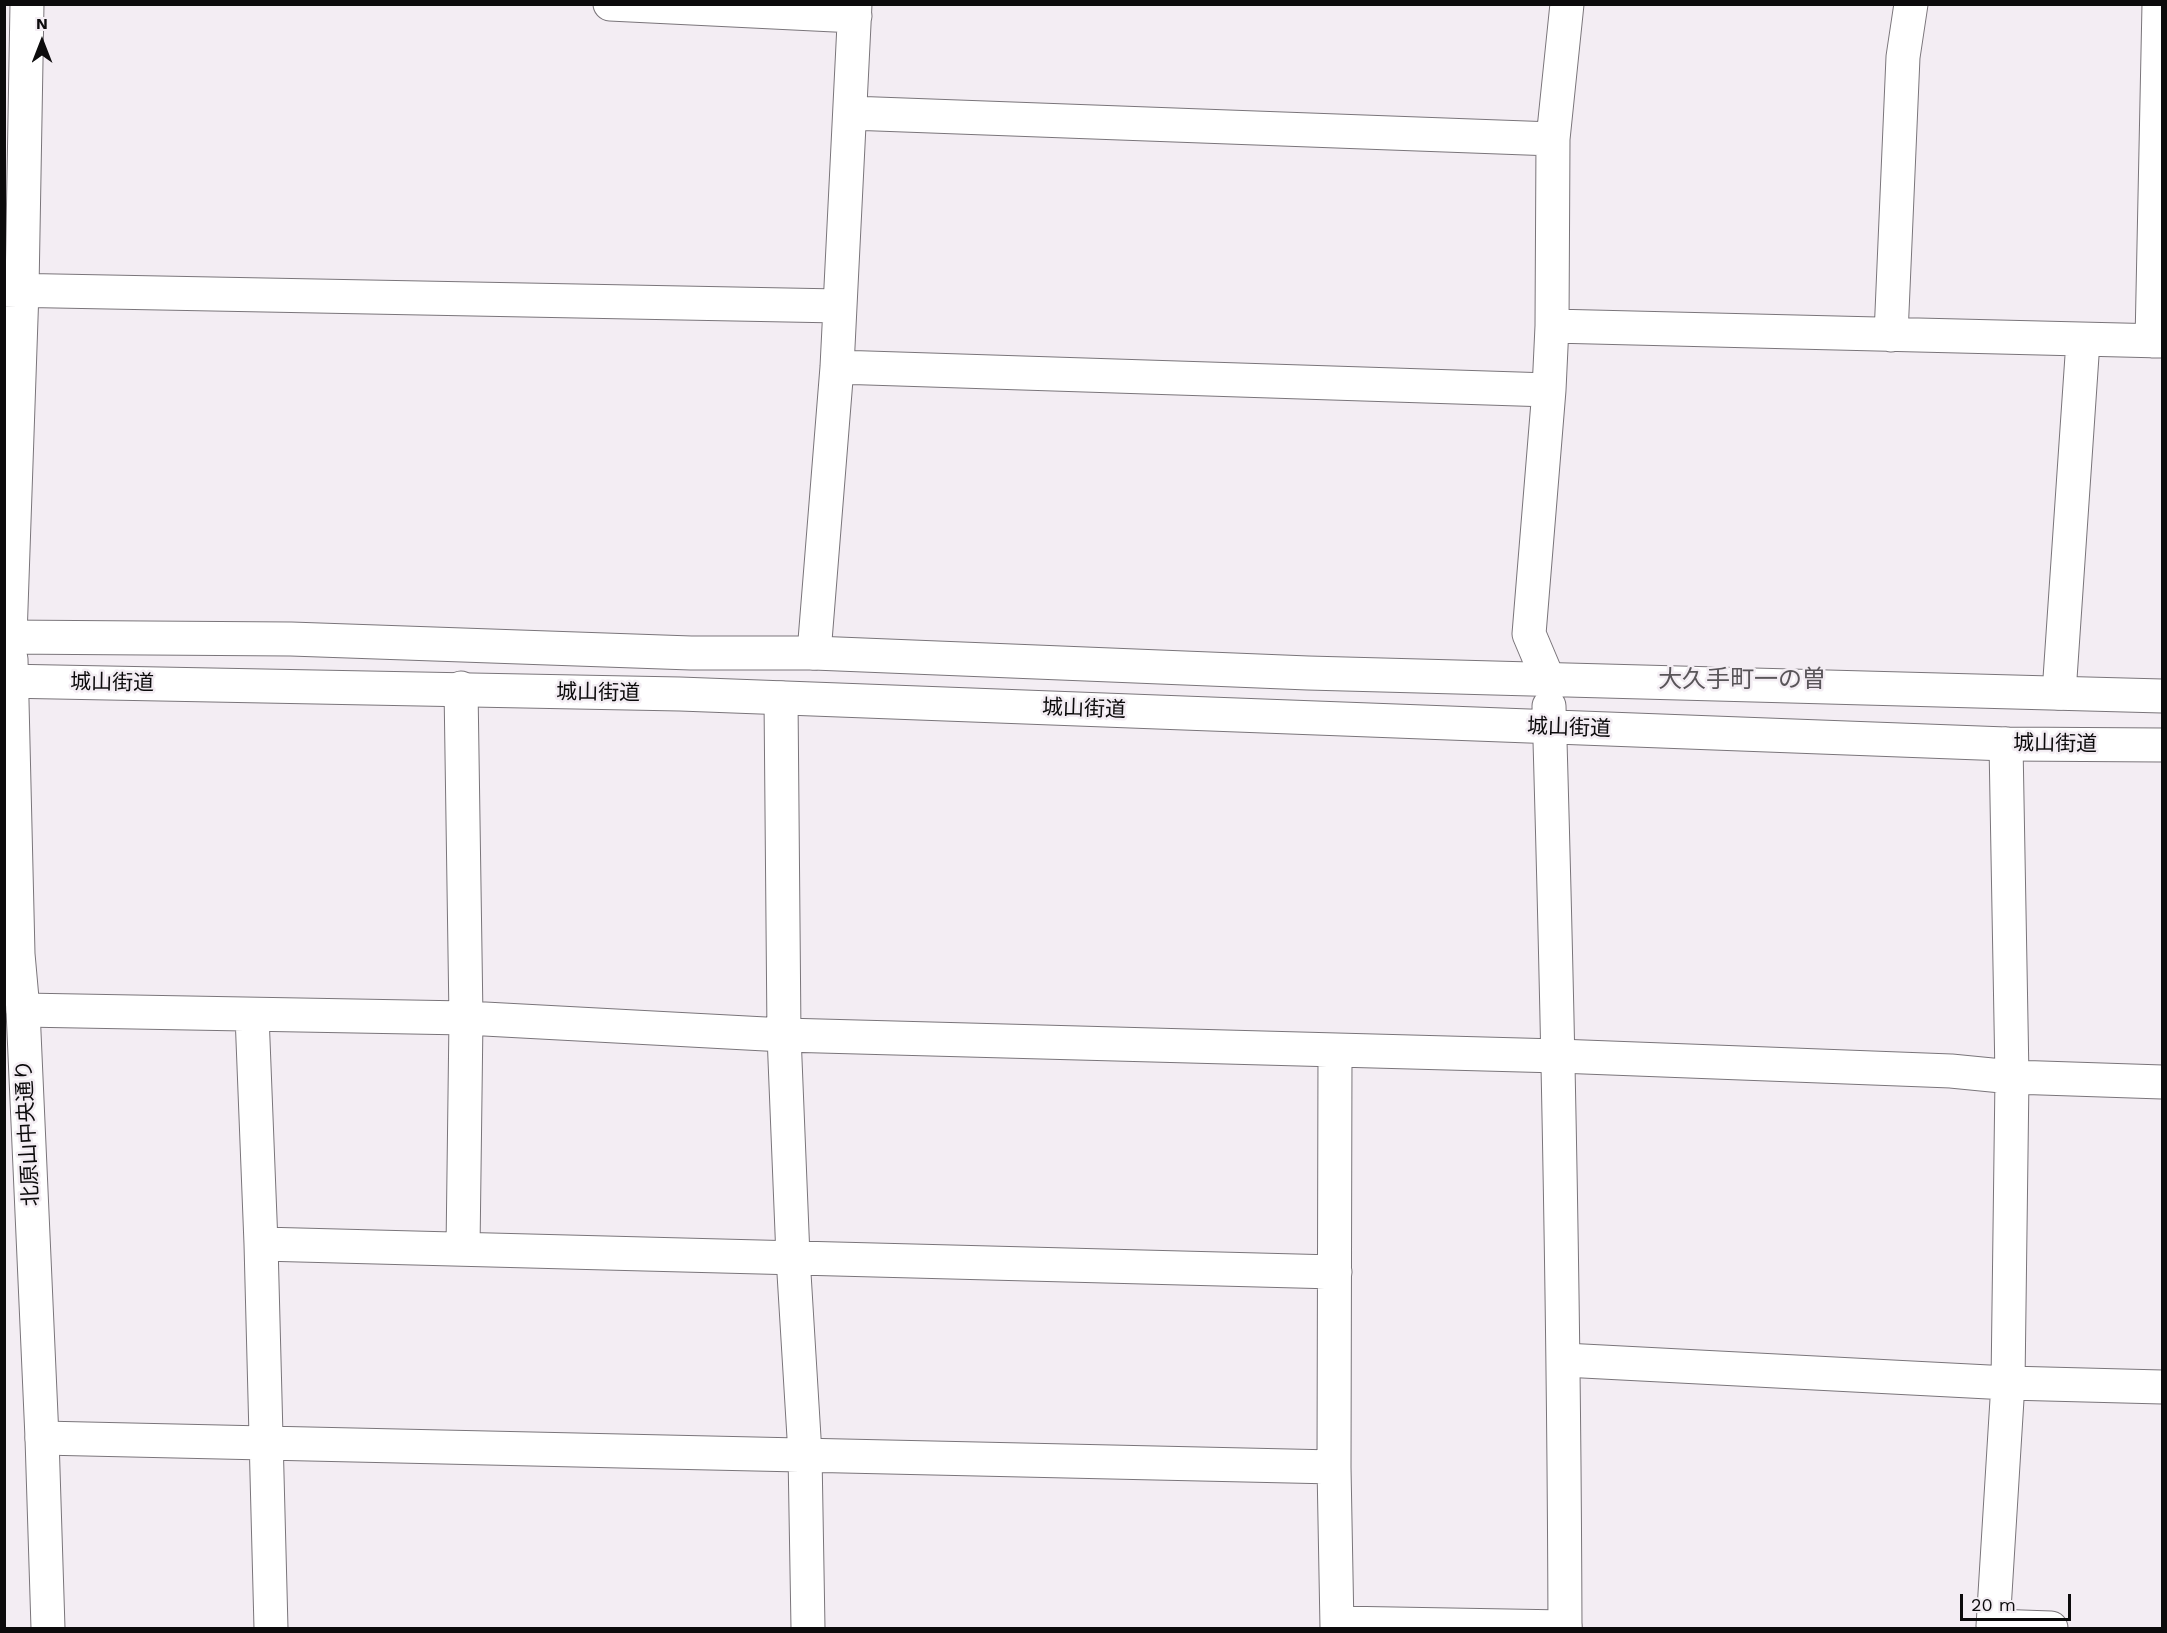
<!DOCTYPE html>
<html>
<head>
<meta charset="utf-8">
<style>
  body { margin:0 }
  #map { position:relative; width:2167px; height:1633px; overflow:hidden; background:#f3edf3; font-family:"Work Sans",sans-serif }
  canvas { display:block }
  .frame { position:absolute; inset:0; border:6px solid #0c0b0c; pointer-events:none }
  .north { position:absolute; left:12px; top:12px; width:60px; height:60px; -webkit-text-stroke:4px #f3edf3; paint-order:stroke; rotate:0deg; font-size:16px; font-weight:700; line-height:24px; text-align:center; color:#0c0b0c }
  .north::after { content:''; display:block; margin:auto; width:21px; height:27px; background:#0c0b0c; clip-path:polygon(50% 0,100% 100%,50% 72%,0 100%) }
  .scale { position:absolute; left:1960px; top:1594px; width:111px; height:27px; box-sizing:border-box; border:3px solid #0c0b0c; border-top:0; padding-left:8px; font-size:18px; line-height:21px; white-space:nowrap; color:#0c0b0c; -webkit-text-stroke:4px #f3edf3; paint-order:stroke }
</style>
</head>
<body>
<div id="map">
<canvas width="2167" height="1633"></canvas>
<div class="frame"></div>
<div class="north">N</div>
<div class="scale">20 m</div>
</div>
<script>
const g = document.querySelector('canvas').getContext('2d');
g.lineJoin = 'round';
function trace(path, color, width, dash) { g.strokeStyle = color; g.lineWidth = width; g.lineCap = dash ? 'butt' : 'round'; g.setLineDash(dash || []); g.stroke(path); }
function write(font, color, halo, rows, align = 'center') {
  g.font = font + ' "Work Sans","Noto Sans JP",sans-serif'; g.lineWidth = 5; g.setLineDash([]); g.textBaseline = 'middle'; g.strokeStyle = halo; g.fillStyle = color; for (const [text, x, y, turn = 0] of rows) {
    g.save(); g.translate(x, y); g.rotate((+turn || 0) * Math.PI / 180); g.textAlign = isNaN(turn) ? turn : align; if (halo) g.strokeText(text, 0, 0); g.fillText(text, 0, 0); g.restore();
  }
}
const minor = new Path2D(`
  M 610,4 L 855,16
  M 850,113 L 1553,139
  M 4,290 L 839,306
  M 1552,326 L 2162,341
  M 1891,335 L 1903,57 L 1911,4
  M 2152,341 L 2159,4
  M 837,367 L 1549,390
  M 10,637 L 22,290 L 27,4
  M 814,653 L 837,367 L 855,4
  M 1548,679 L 1529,634 L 1549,390 L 1552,326 L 1553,139 L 1567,4
  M 461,688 L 466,1018 L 463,1249
  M 2059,693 L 2083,341
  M 781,698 L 784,1035 L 793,1257 L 805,1454 L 808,1628
  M 2006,744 L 2012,1077 L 2008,1383 L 1993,1626 L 2051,1628
  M 23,1010 L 466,1018 L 784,1035 L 1558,1056 L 1951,1071 L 2012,1077 L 2162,1082
  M 252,1015 L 261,1244 L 271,1628
  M 1335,1051 L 1334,1467 L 1337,1628
  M 261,1244 L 1335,1272
  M 1564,1360 L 2008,1383 L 2162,1387
  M 42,1438 L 1334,1467
  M 1337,1623 L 1565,1627`);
const tertiary = new Path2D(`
  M 4,637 L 291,639 L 691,653 L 814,653 L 1308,673 L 2162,696
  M 11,659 L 18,954 L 23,1010 L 42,1438 L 48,1628
  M 4,681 L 680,694 L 2006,744 L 2162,745
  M 1549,706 C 1558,1014 1564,1321 1565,1628`);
trace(minor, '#7a757a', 35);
trace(tertiary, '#7a757a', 35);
trace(minor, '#fff', 33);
trace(tertiary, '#fff', 33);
write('21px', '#0c0b0c', '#f3edf3', [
  ["城山街道",112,683,1],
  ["城山街道",598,693,1],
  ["城山街道",1084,709,2],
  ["城山街道",1569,728,2],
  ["城山街道",2055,744,1],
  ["北原山中央通り",28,1133,-93]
]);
write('24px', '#595559', '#f3edf3', [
  ["大久手町一の曽",1742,680]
]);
</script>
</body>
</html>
